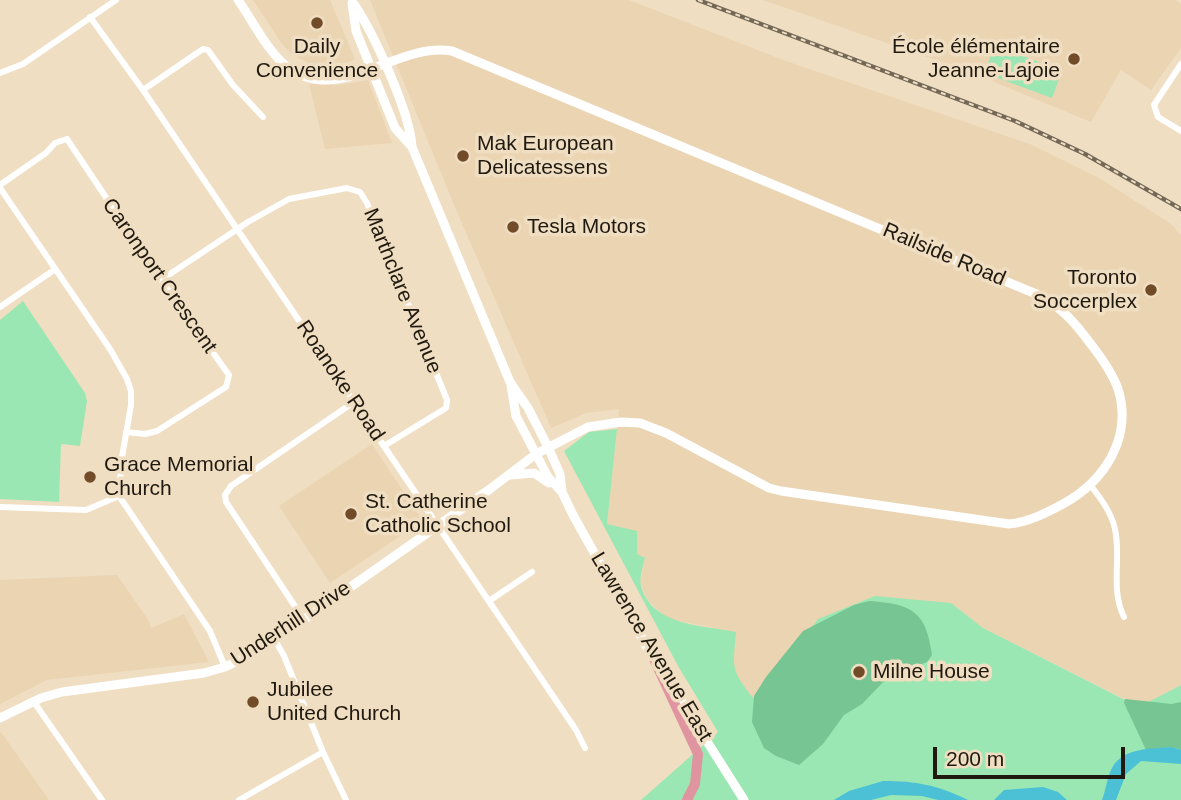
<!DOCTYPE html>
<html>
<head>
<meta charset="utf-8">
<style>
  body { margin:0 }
  #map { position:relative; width:1181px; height:800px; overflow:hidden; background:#f0dec2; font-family:Arial,sans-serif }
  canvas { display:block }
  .scale { position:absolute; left:933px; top:747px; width:192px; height:32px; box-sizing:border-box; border:4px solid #1f190f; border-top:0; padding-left:9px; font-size:21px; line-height:24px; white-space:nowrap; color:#1f190f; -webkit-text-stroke:5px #f0dec2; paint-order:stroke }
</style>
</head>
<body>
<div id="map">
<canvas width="1181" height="800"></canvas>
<div class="scale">200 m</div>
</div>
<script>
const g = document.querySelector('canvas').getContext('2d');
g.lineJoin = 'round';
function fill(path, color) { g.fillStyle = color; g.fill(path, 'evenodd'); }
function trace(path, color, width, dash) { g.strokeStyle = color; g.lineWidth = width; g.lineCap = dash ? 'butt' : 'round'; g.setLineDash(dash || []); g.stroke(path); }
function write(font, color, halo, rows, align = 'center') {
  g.font = font + ' Arial,sans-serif'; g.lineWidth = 7; g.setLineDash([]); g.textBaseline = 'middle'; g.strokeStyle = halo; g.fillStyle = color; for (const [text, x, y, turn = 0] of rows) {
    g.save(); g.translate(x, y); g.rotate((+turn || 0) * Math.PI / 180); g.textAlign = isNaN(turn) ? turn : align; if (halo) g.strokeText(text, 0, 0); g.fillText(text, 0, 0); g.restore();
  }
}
fill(new Path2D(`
  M 253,0 L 330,0 L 355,59 L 346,64 L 332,66 L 312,65 L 293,55 L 282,44 Z
  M 370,0 L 629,0 L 786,61 L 1030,144 L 1101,179 L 1171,224 L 1181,235 L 1181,685 L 1140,707 L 983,628 L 951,603 L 765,690 L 754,700 L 737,678 L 733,667 L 735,632 L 668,619 L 648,601 L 640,583 L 645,558 L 637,555 L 607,524 L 619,409 L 586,413 L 551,428 L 457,212 Z
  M 763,0 L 1176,0 L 1181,4 L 1181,48 L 1151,90 L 1121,70 L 1091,122 L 970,72 Z
  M 368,80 L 392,143 L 325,149 L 309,84 L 339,85 Z
  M 372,444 L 423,521 L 330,583 L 279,506 Z
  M 117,575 L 149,621 L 151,628 L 184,614 L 209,662 L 47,680 L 0,704 L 0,580 Z
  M 0,732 L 1,732 L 49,800 L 0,800 Z`), '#ebd4b2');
fill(new Path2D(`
  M 995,45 L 1062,71 L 1052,98 L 984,73 Z
  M 23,301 L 85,393 L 87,401 L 80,446 L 61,444 L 59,502 L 0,499 L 0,320 Z
  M 617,429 L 607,524 L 637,531 L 637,554 L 645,558 C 643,566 639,578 641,586 C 652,626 702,625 736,632 C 733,669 730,669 754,699 L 765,690 L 818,619 L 875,596 L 951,603 L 983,628 L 1139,707 L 1181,685 L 1181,800 L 641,800 L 718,732 L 678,666 L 564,451 L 589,432 Z`), '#9ae7b3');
fill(new Path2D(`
  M 869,601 C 912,604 926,611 932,655 L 927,662 L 888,677 L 862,704 L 844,715 L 823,744 L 799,765 L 776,756 L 764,748 L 752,722 L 754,696 L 766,677 L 803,631 L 854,605 Z
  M 1125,699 L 1172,704 L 1181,702 L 1181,750 L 1172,747 L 1146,750 L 1124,703 Z`), '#77c592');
fill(new Path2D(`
  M 1172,747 L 1181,750 L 1181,764 L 1141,761 L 1126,774 L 1116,800 L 1102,800 C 1106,790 1107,777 1112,768 C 1123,747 1151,749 1172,747 Z
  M 883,781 C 916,781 938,785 968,800 L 938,800 L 922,796 L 891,795 L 871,800 L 834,800 L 849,791 Z
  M 1043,787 L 1058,792 L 1067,800 L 994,800 L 1004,790 Z`), '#4cc1d6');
trace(new Path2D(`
  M 90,17 L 143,90 L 576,730 L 585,748
  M 1181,64 L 1154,105 L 1158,117 L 1181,131
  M 0,73 L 23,64 L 116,0
  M 143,90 L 203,49 L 208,50 L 233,85 L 263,117
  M 0,185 L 46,153 L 55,143 L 67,139 L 161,280 L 229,375 L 226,387 L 157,431 L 145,434 L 126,432
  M 0,188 L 110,349 L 127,379 L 131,391 L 131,405 L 122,457 L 119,496 L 210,631 L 225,667
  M 161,280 L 248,222 L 289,199 L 347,188 L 360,192 L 367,203 L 447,400 L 446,408 L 384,446
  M 0,307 L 54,270
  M 1091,486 C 1102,500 1114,516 1116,535 C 1120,563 1111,591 1124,617
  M 0,507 L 86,510 L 119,496
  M 489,601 L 532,572
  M 304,620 L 226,502 L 225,495 L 231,486 L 354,402
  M 275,640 L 284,656 L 323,752 L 346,800
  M 34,702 L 102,800
  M 239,800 L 323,752`), '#fff', 6);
trace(new Path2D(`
  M 352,3 L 356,31 L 395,128 L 412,147 L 510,382 L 528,408 L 548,447 L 560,474 L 562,492 L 573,515 L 654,660
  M 354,4 C 374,34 410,112 412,147
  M 511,385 L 516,416 L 548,477 L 561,491
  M 510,475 L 534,473 L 549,483
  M 670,683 L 744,800
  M 0,718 L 41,698 L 62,692 L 204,673 L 225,667 L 250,655 L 275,640 L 490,489 L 536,454 L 588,427 L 621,422 L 640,423 L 666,433 L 769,488 L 781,491 L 1009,524 C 1029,522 1046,513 1063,504 C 1105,481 1133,437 1118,389 C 1112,372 1101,357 1090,343 C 1076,324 1062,308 1041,296 L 452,51 C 396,41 338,108 286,66 C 266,49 253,21 238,0`), '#fff', 9);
trace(new Path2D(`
  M 652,655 L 698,754 L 695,784 L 687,800`), '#e0949f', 10);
const rail = new Path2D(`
  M 698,0 L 1015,121 L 1085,154 L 1181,209`);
trace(rail, '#736857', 4.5);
trace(rail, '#f0dec2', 2, [5]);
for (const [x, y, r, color] of [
  [317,23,7,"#724c29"],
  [1074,59,7,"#724c29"],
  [463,156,7,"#724c29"],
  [513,227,7,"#724c29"],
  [1151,290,7,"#724c29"],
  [90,477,7,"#724c29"],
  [351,514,7,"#724c29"],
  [859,672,7,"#724c29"],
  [253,702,7,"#724c29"]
]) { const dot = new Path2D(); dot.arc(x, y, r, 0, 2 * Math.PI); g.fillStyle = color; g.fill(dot); trace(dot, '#f0dec2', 2.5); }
write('21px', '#1f190f', '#f0dec2', [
  ["Daily",317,47,"center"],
  ["Convenience",317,71,"center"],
  ["École élémentaire",1060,47,"right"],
  ["Jeanne-Lajoie",1060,71,"right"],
  ["Mak European",477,144],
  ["Delicatessens",477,168],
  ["Tesla Motors",527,227],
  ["Toronto",1137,278,"right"],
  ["Soccerplex",1137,302,"right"],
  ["Grace Memorial",104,465],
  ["Church",104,489],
  ["St. Catherine",365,502],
  ["Catholic School",365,526],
  ["Milne House",873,672],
  ["Jubilee",267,690],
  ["United Church",267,714]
], 'left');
write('21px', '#1f190f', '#f0dec2', [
  ["Railside Road",944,255,23],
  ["Caronport Crescent",159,276,55],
  ["Marthclare Avenue",402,291,68],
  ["Roanoke Road",340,381,56],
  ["Underhill Drive",291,624,-33],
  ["Lawrence Avenue East",651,647,59]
]);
</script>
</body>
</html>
